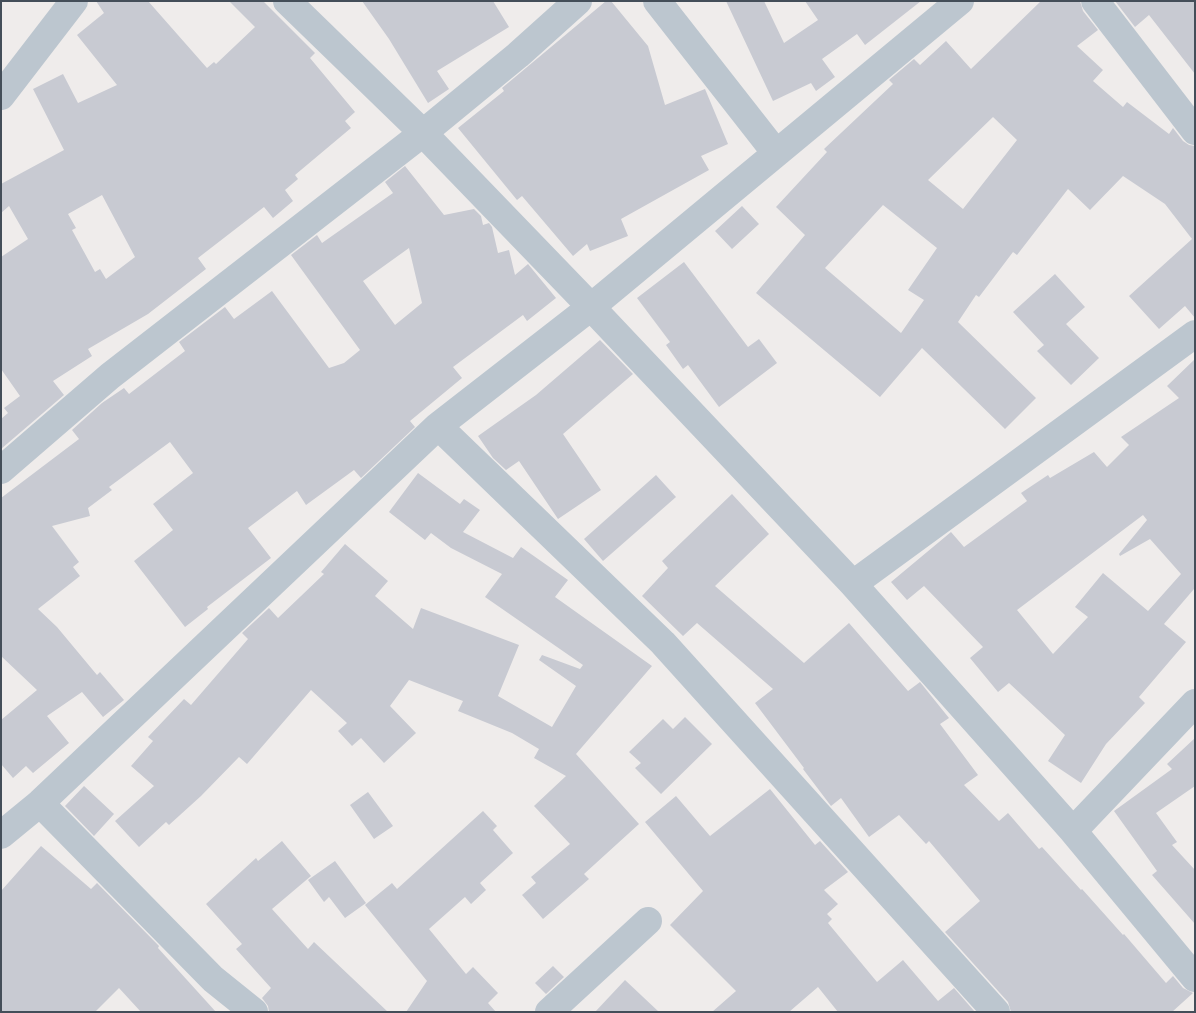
<!DOCTYPE html>
<html>
<head>
<meta charset="utf-8">
<style>
  body { margin:0 }
  #map { position:relative; width:1196px; height:1013px; overflow:hidden; background:#efeceb; font-family:Ubuntu,sans-serif }
  canvas { display:block }
  .frame { position:absolute; inset:0; border:2px solid #444e59; pointer-events:none }
</style>
</head>
<body>
<div id="map">
<canvas width="1196" height="1013"></canvas>
<div class="frame"></div>
</div>
<script>
const g = document.querySelector('canvas').getContext('2d');
g.lineJoin = 'round';
function fill(path, color) { g.fillStyle = color; g.fill(path, 'evenodd'); }
function trace(path, color, width, dash) { g.strokeStyle = color; g.lineWidth = width; g.lineCap = dash ? 'butt' : 'round'; g.setLineDash(dash || []); g.stroke(path); }
fill(new Path2D(`
  M 96,1 L 148,1 L 207,68 L 214,62 L 216,64 L 255,27 L 229,1 L 263,1 L 315,53 L 310,58 L 355,112 L 345,121 L 351,128 L 295,175 L 298,179 L 285,190 L 293,201 L 273,218 L 264,207 L 198,258 L 206,269 L 148,314 L 88,349 L 92,356 L 53,381 L 64,395 L 1,449 L 1,419 L 8,413 L 4,408 L 20,396 L 1,369 L 1,257 L 28,239 L 9,206 L 1,213 L 1,184 L 64,150 L 33,89 L 63,74 L 78,103 L 117,85 L 77,35 L 104,13 ZM 102,195 L 135,257 L 106,279 L 100,269 L 95,272 L 72,230 L 76,228 L 68,214 Z
  M 362,1 L 493,1 L 509,27 L 437,71 L 449,89 L 428,103 L 389,39 Z
  M 606,1 L 611,1 L 648,46 L 665,105 L 705,89 L 728,144 L 701,156 L 709,170 L 621,219 L 628,236 L 590,251 L 587,244 L 573,256 L 522,196 L 517,200 L 458,128 L 504,91 L 502,88 Z
  M 726,1 L 764,1 L 784,43 L 818,20 L 805,1 L 921,1 L 865,45 L 857,34 L 822,59 L 835,77 L 816,91 L 811,83 L 773,101 Z
  M 1041,1 L 1080,1 L 1083,11 L 1098,30 L 1077,46 L 1103,70 L 1093,81 L 1123,107 L 1127,102 L 1169,134 L 1173,128 L 1183,141 L 1189,145 L 1195,146 L 1195,318 L 1185,306 L 1159,329 L 1129,296 L 1192,239 L 1165,204 L 1123,176 L 1090,210 L 1068,189 L 1017,255 L 1013,252 L 979,297 L 976,295 L 958,322 L 1036,398 L 1005,429 L 922,348 L 880,397 L 756,293 L 805,235 L 776,207 L 827,152 L 824,149 L 893,84 L 889,80 L 914,59 L 920,65 L 946,41 L 971,69 ZM 993,117 L 1017,140 L 963,209 L 928,180 ZM 883,205 L 937,248 L 908,290 L 924,300 L 901,333 L 825,268 Z
  M 1115,1 L 1195,1 L 1195,74 L 1149,15 L 1135,27 Z
  M 405,166 L 444,215 L 474,209 L 481,216 L 483,225 L 489,223 L 492,227 L 498,253 L 509,250 L 515,275 L 528,264 L 556,298 L 527,321 L 523,315 L 453,367 L 462,378 L 410,421 L 415,427 L 361,478 L 354,470 L 306,505 L 297,491 L 248,528 L 271,558 L 207,607 L 208,609 L 185,627 L 134,561 L 173,530 L 153,504 L 193,473 L 170,442 L 109,487 L 112,490 L 88,508 L 90,516 L 52,526 L 79,562 L 73,567 L 80,576 L 38,609 L 57,627 L 97,675 L 100,672 L 124,700 L 103,717 L 82,692 L 47,716 L 69,743 L 33,773 L 26,766 L 13,778 L 1,764 L 1,720 L 37,690 L 1,656 L 1,498 L 79,439 L 72,430 L 102,403 L 124,388 L 129,394 L 185,351 L 179,342 L 225,307 L 234,319 L 272,291 L 329,368 L 344,363 L 360,350 L 291,255 L 317,235 L 322,243 L 393,193 L 385,182 ZM 409,248 L 422,303 L 395,325 L 363,281 Z
  M 742,206 L 759,224 L 732,249 L 715,231 Z
  M 684,262 L 748,347 L 759,339 L 777,363 L 719,407 L 688,365 L 683,369 L 666,345 L 670,342 L 637,298 Z
  M 1055,274 L 1085,307 L 1066,324 L 1099,358 L 1071,385 L 1037,351 L 1044,345 L 1013,312 Z
  M 600,340 L 633,374 L 563,434 L 601,490 L 558,519 L 519,461 L 506,470 L 493,458 L 478,436 L 536,395 Z
  M 1195,359 L 1195,590 L 1194,589 L 1164,624 L 1186,642 L 1139,697 L 1145,703 L 1106,744 L 1081,783 L 1048,761 L 1065,735 L 1009,683 L 998,692 L 970,658 L 983,647 L 924,586 L 907,600 L 891,582 L 951,532 L 964,547 L 1027,501 L 1021,493 L 1048,475 L 1050,478 L 1094,452 L 1107,467 L 1129,445 L 1121,437 L 1179,398 L 1167,386 ZM 1143,515 L 1147,520 L 1119,554 L 1120,556 L 1150,539 L 1181,574 L 1148,611 L 1103,573 L 1075,607 L 1088,617 L 1053,654 L 1017,610 Z
  M 418,473 L 460,504 L 464,499 L 480,510 L 463,532 L 513,558 L 521,547 L 568,580 L 555,597 L 652,666 L 576,754 L 639,824 L 584,874 L 589,879 L 543,919 L 522,895 L 536,883 L 531,877 L 570,844 L 534,806 L 566,776 L 534,758 L 539,749 L 512,733 L 458,711 L 463,701 L 409,680 L 390,706 L 416,733 L 384,763 L 361,738 L 352,746 L 338,731 L 347,723 L 311,690 L 247,764 L 239,757 L 201,796 L 169,825 L 166,822 L 139,847 L 115,821 L 154,786 L 131,766 L 153,741 L 148,737 L 184,699 L 191,705 L 248,639 L 242,633 L 269,608 L 278,618 L 324,574 L 321,572 L 345,544 L 388,581 L 375,596 L 413,629 L 421,608 L 519,645 L 498,696 L 552,727 L 576,686 L 539,660 L 542,655 L 580,669 L 583,665 L 485,597 L 502,574 L 451,548 L 431,533 L 425,540 L 389,512 Z
  M 656,475 L 676,497 L 603,561 L 584,539 Z
  M 732,494 L 769,534 L 715,586 L 804,663 L 849,623 L 908,691 L 920,682 L 949,718 L 940,724 L 978,775 L 964,785 L 999,821 L 1008,813 L 1039,849 L 1042,847 L 1081,890 L 1082,889 L 1123,935 L 1124,934 L 1166,983 L 1173,976 L 1183,988 L 1193,993 L 1172,1012 L 1011,1012 L 1008,1002 L 945,932 L 980,901 L 929,841 L 926,844 L 899,815 L 869,837 L 841,798 L 831,806 L 803,769 L 804,768 L 755,703 L 773,689 L 697,623 L 683,636 L 642,596 L 668,568 L 662,561 Z
  M 685,717 L 712,744 L 661,794 L 635,768 L 641,763 L 629,752 L 663,719 L 673,729 Z
  M 1195,738 L 1195,786 L 1156,813 L 1177,842 L 1172,845 L 1195,870 L 1195,924 L 1152,875 L 1157,871 L 1114,811 L 1172,769 L 1167,764 Z
  M 84,786 L 114,814 L 94,836 L 65,806 Z
  M 770,789 L 815,845 L 820,841 L 848,872 L 824,890 L 838,904 L 827,914 L 832,919 L 828,923 L 877,982 L 903,960 L 938,1001 L 954,988 L 975,1012 L 838,1012 L 818,987 L 789,1012 L 712,1012 L 736,991 L 670,925 L 703,891 L 645,822 L 676,796 L 710,836 Z
  M 368,792 L 393,826 L 374,839 L 350,805 Z
  M 483,811 L 497,826 L 493,830 L 513,853 L 480,883 L 486,890 L 471,904 L 465,897 L 429,929 L 466,974 L 473,967 L 498,993 L 488,1003 L 496,1012 L 406,1012 L 427,981 L 365,905 L 392,883 L 397,889 Z
  M 282,841 L 311,876 L 272,909 L 308,949 L 314,942 L 388,1012 L 269,1012 L 268,1006 L 262,998 L 271,988 L 236,949 L 242,944 L 206,904 L 256,858 L 258,861 Z
  M 41,846 L 91,889 L 97,883 L 159,946 L 158,948 L 216,1012 L 141,1012 L 119,988 L 95,1012 L 1,1012 L 1,891 Z
  M 335,861 L 366,903 L 345,918 L 329,897 L 324,902 L 308,880 Z
  M 553,966 L 564,977 L 546,994 L 535,983 Z
  M 625,980 L 659,1012 L 595,1012 Z`), '#c8cad2');
trace(new Path2D(`
  M 287,1 L 423,133 L 591,307 L 853,584 L 1073,831 L 1195,978
  M 657,1 L 776,153
  M 1095,1 L 1195,131
  M 1,96 L 74,1
  M 438,426 L 663,643 L 996,1012
  M 1,470 L 110,376 L 423,133 L 518,55 L 578,1
  M 853,584 L 1195,334
  M 40,803 L 213,979 L 254,1012
  M 1073,831 L 1195,703
  M 1,835 L 40,803 L 438,426 L 591,307 L 960,1
  M 549,1012 L 648,921`), '#bcc6cf', 28);
</script>
</body>
</html>
